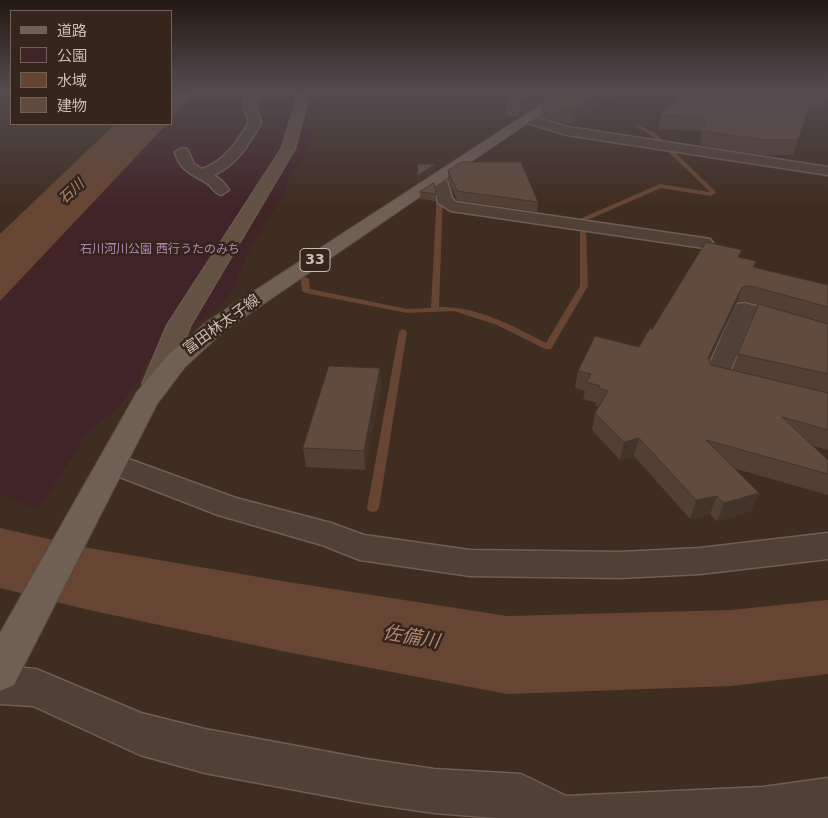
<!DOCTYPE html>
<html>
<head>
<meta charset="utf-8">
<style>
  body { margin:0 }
  #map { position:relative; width:828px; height:818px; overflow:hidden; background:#402d22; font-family:"DejaVu Sans","Noto Sans JP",sans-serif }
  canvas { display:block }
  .legend { position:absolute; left:10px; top:10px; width:162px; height:115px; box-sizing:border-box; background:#35251c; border:1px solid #716158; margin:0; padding:6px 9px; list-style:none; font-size:15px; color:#cbbcb3 }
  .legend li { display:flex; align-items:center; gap:10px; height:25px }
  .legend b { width:25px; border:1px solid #716158 }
</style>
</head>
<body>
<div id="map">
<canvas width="828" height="818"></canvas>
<ul class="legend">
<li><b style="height:6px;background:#705f55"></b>道路</li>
<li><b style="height:14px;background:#412427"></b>公園</li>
<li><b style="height:14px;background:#674533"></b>水域</li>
<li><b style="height:14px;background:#604b3e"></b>建物</li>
</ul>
</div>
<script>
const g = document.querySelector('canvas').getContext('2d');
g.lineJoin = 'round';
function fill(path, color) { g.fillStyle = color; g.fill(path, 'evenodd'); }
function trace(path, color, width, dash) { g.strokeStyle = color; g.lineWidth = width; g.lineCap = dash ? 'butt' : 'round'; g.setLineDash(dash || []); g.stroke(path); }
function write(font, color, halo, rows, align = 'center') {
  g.font = font + ' "DejaVu Sans","Noto Sans JP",sans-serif'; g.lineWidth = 5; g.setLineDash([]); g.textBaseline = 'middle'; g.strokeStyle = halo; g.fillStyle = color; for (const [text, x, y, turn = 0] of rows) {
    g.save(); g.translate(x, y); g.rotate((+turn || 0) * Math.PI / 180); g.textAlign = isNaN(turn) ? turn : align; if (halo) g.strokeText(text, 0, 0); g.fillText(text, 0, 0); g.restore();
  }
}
fill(new Path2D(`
  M 195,92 L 322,92 L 309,145 L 303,160 L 287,182 L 285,192 L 249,251 L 233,289 L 221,306 L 147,361 L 138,381 L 119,407 L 89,430 L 39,510 L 0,494 L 0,301 L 167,124 L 171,124 L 171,119 Z`), '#412427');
fill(new Path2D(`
  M 171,92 L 195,92 L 171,119 Z
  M 115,124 L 167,124 L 0,301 L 0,234 Z
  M 0,547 L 18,552 L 10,568 L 0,567 Z`), '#674533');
fill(new Path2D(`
  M 637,124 L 655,133 L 716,192 L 711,196 L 661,188 L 583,222 L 586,228 L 588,286 L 551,349 L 545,349 L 497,325 L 454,311 L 407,313 L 306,293 L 302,291 L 301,279 L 305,277 L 309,279 L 310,289 L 407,309 L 431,308 L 437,192 L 440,190 L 443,192 L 439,307 C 477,306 513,326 546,343 L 580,286 L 580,228 L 576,221 L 577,220 L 660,184 L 710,192 L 651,135 L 635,126 Z
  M 403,329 L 407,332 L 379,508 L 377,511 L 373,512 L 369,511 L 367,508 L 399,332 Z`), '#674533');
fill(new Path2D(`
  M 0,528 L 89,548 L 282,581 L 507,616 L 731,610 L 828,600 L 828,674 L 731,686 L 507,694 L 282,651 L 89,610 L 0,588 Z`), '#674533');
const street = new Path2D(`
  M 254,92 L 267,92 L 255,102 L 261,123 C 249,144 237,165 214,175 L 222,181 L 229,190 L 221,195 C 214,193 212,186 205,182 C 191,173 180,171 175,152 L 182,148 L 187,149 L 194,164 L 202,169 C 225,161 236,143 249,123 L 243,101 Z
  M 528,115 L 569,127 L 828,167 L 828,175 L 567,135 L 524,122 L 522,119 L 524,116 Z
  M 433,177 L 447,181 L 452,198 L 456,202 L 704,238 L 710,239 L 713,243 L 710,247 L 704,248 L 451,211 L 438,203 L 435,187 L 428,185 L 425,182 Z
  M 745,303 L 828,326 L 828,340 L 752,318 L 730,372 L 750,377 L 753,382 L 750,387 L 741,389 L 707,381 L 704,376 L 734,309 L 737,304 Z
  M 112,453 L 236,498 L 331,523 L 364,535 L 470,550 L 620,552 L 700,548 L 828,533 L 828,559 L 700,574 L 620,578 L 470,576 L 360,560 L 322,545 L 218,515 L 102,470 L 98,463 L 102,456 Z
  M 0,666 L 36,669 L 141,713 L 205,729 L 366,759 L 434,769 L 521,774 L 566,796 L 763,787 L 828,778 L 828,818 L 498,818 L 434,813 L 366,803 L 205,773 L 140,755 L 33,706 L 0,704 Z`);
const secondary = new Path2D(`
  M 299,92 L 310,92 L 295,149 L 191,325 L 168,384 L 164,390 L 155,392 L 146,390 L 142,384 L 167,325 L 281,149 Z`);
const primary = new Path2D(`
  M 560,92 L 573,92 L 224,331 L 185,367 L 157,404 L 14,685 L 0,691 L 0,633 L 137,392 L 167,356 L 208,321 Z`);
trace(street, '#6e5e55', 3);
trace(secondary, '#6e5e55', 2);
trace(primary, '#594940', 2);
fill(street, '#504037');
fill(secondary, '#635144');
fill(primary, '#705f55');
fill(new Path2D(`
  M 510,92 L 556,92 L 518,117 L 506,116 L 507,102 Z
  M 558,92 L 617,92 L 572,124 L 540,117 L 542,103 Z
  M 677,92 L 828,92 L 828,102 L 821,112 L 808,110 L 793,155 L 761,155 L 701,145 L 701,131 L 658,129 L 661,115 L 682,93 Z
  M 448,171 L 538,202 L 537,212 L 457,200 L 448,180 Z
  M 420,192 L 436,194 L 436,201 L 420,199 Z
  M 740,258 L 756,261 L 754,268 L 828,285 L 828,450 L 813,446 L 828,474 L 828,495 L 733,468 L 759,493 L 751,511 L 717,521 L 710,514 L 690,519 L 634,456 L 620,460 L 592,430 L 595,413 L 599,407 L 595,406 L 596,403 L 583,399 L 585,391 L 575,388 L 578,371 L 639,347 L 652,329 ZM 746,301 L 758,305 L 738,354 L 733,370 L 711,365 L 709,361 L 737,302 Z
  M 380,368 L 381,386 L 365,470 L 306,467 L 303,448 Z`), '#534035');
fill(new Path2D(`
  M 537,92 L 556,92 L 518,117 L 519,104 Z
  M 601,92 L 617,92 L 572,124 L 574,110 Z
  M 828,95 L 828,102 L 821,112 L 826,99 Z
  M 436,164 L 435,171 L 417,183 L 417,176 Z
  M 742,287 L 737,302 L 702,375 L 708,358 Z
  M 380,368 L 381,386 L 365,470 L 364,451 Z
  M 639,438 L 634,456 L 620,460 L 624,442 Z
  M 759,493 L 751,511 L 717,521 L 724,503 Z
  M 717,496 L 710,514 L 690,519 L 696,500 Z`), '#43342b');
const building = new Path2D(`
  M 510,92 L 537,92 L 519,104 L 507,102 Z
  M 558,92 L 601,92 L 574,110 L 542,103 Z
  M 682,92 L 828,92 L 828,95 L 826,99 L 812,97 L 798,140 L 766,140 L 704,131 L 704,117 L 661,115 Z
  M 462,162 L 521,162 L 538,202 L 457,191 L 448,171 Z
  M 418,164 L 436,164 L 417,176 Z
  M 434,183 L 436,194 L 420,192 Z
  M 706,242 L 742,250 L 738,257 L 756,261 L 753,267 L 828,285 L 828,307 L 751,286 L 742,287 L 708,358 L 711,365 L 828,393 L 828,430 L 782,417 L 828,460 L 828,474 L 706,440 L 759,493 L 724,503 L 717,496 L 696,500 L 639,438 L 624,442 L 595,413 L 608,391 L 599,388 L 600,386 L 586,382 L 591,374 L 578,371 L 595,336 L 639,347 L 650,328 L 652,329 Z
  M 759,304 L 828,324 L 828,374 L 738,354 Z
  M 329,366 L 380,368 L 364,451 L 303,448 Z`);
fill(building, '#604b3e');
trace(building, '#43342b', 1);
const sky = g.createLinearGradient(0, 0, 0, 207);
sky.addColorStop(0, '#231913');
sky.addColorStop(0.44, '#534c4f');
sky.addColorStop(1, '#534c4f00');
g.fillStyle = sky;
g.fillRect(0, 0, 828, 207);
write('12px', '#b186b1', '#35251c', [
  ["石川河川公園 西行うたのみち",160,250]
]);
write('italic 14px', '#b18770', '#35251c', [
  ["石川",72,192,-43]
]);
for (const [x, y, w] of [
  [315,260,30]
]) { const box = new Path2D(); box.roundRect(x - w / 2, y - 11.5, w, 23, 4); g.fillStyle = '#35251c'; g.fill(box); trace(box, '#cbbcb3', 1); }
write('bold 14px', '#cbbcb3', null, [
  ["33",315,260]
]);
write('15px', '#cbbcb3', '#35251c', [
  ["富田林太子線",222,325,-36]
]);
write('italic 19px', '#b18770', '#35251c', [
  ["佐備川",411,638,10]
]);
</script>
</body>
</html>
